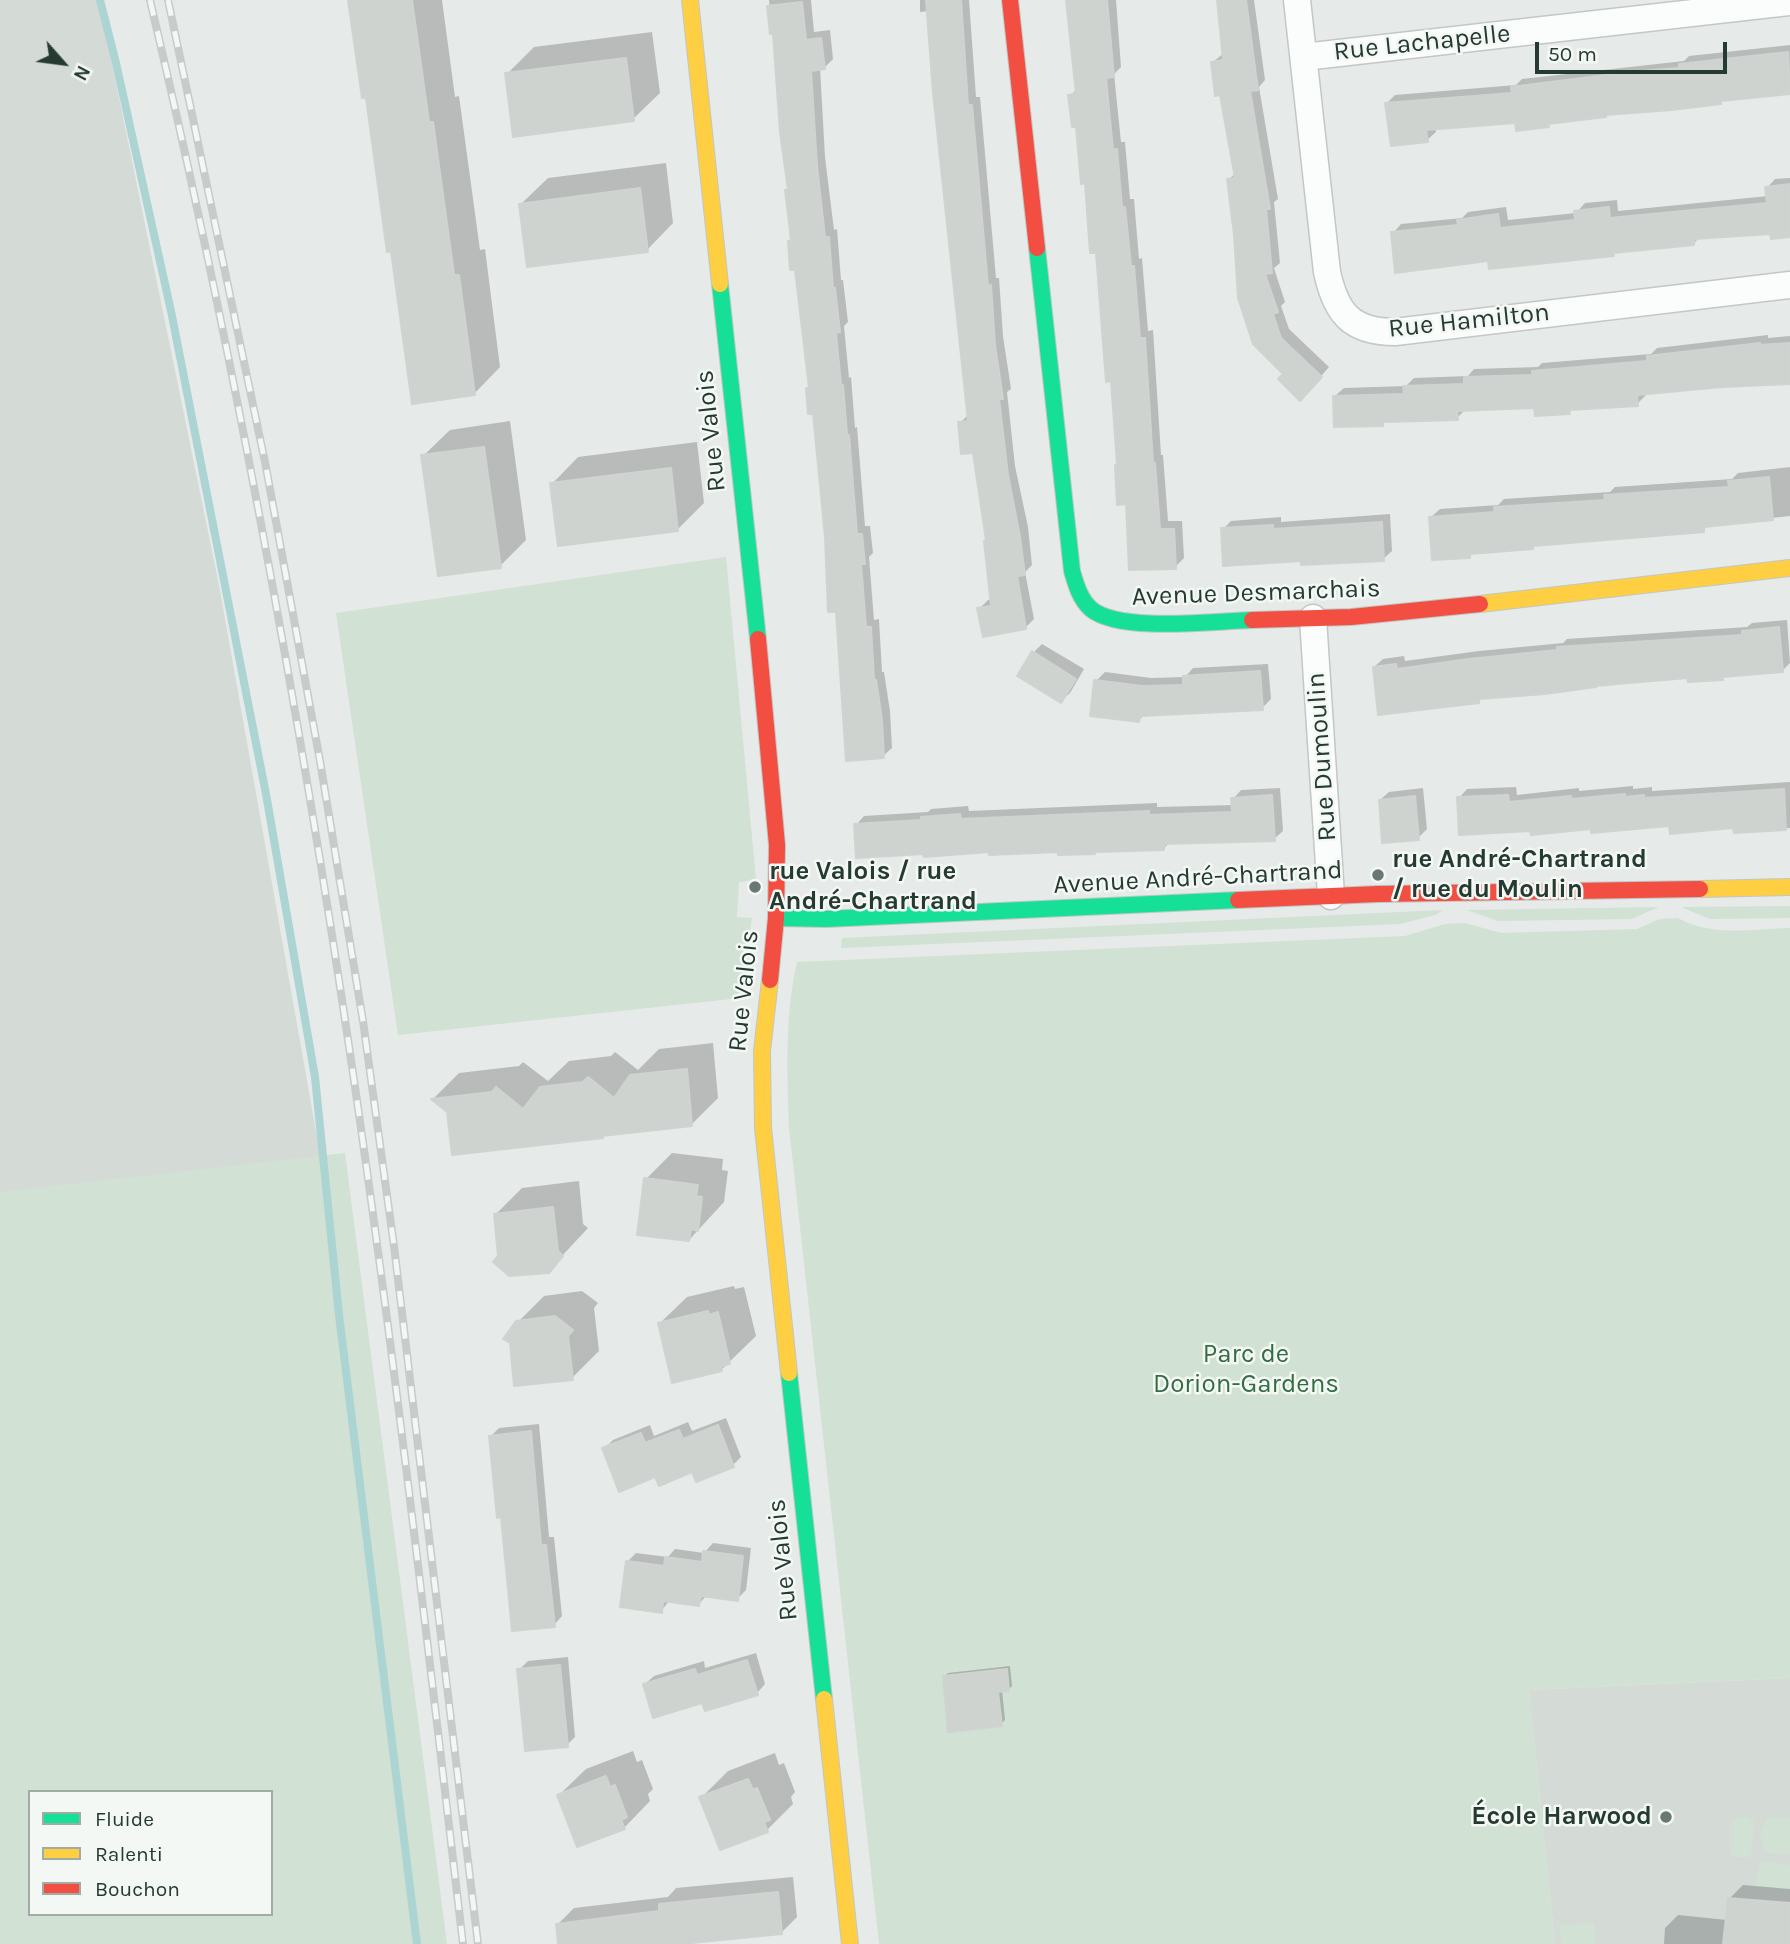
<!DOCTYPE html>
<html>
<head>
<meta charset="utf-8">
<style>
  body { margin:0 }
  #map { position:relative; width:1790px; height:1944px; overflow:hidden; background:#e6eae8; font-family:Karla,sans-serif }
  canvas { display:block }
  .legend { position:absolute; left:28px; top:1790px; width:245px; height:126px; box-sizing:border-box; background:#f4f8f5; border:2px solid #a1aca7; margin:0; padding:9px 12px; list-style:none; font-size:21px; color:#253b32 }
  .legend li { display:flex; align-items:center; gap:14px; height:35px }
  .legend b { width:35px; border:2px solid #a1aca7 }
  .north { position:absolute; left:28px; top:28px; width:70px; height:70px; -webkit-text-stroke:5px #f4f8f5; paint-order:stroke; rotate:118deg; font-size:19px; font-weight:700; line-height:28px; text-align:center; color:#253b32 }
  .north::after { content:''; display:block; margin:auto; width:24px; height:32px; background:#253b32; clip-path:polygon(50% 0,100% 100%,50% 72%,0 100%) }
  .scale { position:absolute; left:1535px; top:42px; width:192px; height:32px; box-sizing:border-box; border:4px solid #253b32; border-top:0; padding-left:9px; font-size:21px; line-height:24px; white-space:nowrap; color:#253b32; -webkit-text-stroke:5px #f4f8f5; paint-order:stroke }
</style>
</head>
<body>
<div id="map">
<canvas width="1790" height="1944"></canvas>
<ul class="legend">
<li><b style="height:9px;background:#16e098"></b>Fluide</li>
<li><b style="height:9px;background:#ffcf43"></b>Ralenti</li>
<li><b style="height:9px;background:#f24e42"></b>Bouchon</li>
</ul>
<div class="north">N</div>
<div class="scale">50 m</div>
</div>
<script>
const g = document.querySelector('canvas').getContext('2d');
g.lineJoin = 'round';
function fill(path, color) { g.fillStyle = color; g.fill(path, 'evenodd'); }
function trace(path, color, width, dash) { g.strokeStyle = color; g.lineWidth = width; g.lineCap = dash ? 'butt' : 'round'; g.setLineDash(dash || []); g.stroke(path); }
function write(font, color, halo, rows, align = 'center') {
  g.font = font + ' Karla,sans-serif'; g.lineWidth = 5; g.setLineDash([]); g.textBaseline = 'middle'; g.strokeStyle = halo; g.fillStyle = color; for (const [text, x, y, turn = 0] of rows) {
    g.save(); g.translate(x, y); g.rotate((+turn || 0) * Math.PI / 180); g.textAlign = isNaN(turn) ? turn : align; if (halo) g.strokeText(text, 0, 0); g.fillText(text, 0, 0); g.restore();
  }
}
fill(new Path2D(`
  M 0,0 L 99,0 L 219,585 L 325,1182 L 0,1201 Z
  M 1790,1678 L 1790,1944 L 1555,1944 L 1529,1690 Z`), '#d4dbd7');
fill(new Path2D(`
  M 726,557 L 756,880 L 739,882 L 737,917 L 752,918 L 740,998 L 398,1035 L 336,613 Z
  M 1790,906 L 1790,918 L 1710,919 L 1681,907 Z
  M 1659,907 L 1631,919 L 1498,921 L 1467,910 Z
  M 1443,910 L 1435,915 L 1400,924 L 841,948 L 842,938 Z
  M 1678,918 C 1711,937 1753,929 1790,928 L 1790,1678 L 1529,1690 L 1555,1944 L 879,1944 L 789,1127 C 787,1073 785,1015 797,962 L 1405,936 L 1445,924 L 1465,923 L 1501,933 L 1637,929 L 1660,919 Z
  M 345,1153 L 447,1944 L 0,1944 L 0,1192 ZM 30,1792 L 271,1792 L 271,1914 L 30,1914 Z
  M 1739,1817 L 1749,1818 L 1754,1822 L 1751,1857 L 1731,1857 L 1732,1821 Z
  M 1767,1818 L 1790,1818 L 1790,1854 L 1764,1853 L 1760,1833 Z
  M 1760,1861 L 1790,1865 L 1790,1890 L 1756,1886 Z
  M 1594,1923 L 1595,1944 L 1561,1944 L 1560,1925 Z`), '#d1e1d3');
fill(new Path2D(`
  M 350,0 L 442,0 L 455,97 L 459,96 L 480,250 L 485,249 L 500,367 L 474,394 L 367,96 Z
  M 769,0 L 811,0 L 814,32 L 830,30 L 833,59 L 824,68 L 820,68 L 825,157 L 834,230 L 837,229 L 841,280 L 843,280 L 848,322 L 844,326 L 849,378 L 851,377 L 855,428 L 857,427 L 865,526 L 870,526 L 873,553 L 869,557 L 874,620 L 879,619 L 882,672 L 884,672 L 890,711 L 892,748 L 883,756 L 830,580 L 815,412 L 808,389 L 810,386 L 787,191 L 789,189 L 775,32 L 772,32 Z
  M 920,0 L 969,0 L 976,97 L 980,97 L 996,278 L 999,278 L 1003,336 L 1011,389 L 1007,392 L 1015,466 L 1028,527 L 1032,565 L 1025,572 L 1034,619 L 1025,628 L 979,609 L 988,600 L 993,599 L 988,540 L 974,451 L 960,423 L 969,414 L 929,11 L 920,12 Z
  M 1068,0 L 1116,0 L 1121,67 L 1114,74 L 1121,142 L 1125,142 L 1130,199 L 1134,199 L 1139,259 L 1142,258 L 1148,331 L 1153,330 L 1161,455 L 1163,455 L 1168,521 L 1182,521 L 1184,558 L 1175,567 L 1119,463 L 1113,379 L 1098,251 L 1078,125 L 1070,96 L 1077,89 Z
  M 1218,0 L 1254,0 L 1265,80 L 1259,87 L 1278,199 L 1274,202 L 1280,263 L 1274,268 L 1285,302 L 1281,306 L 1289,329 L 1329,367 L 1309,390 L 1286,374 L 1236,235 L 1229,179 L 1236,173 L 1221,93 L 1213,62 L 1224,53 Z
  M 652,32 L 660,93 L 633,119 L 507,74 L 534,47 Z
  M 1790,45 L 1790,92 L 1724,99 L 1721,102 L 1607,113 L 1605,115 L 1551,122 L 1548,125 L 1516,121 L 1435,127 L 1436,132 L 1427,140 L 1387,103 L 1395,95 L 1516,85 L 1522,79 L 1684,61 L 1689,56 Z
  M 666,163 L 673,223 L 647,250 L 521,204 L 548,178 Z
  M 1790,178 L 1790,235 L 1772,232 L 1700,237 L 1694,243 L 1490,259 L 1393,233 L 1401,224 L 1462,218 L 1468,212 L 1506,207 L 1508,220 L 1576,213 L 1585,203 L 1617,200 L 1618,211 L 1768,196 L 1767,188 L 1775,179 Z
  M 1768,335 L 1768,338 L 1790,336 L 1790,385 L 1788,382 L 1646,393 L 1646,395 L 1637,404 L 1572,408 L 1569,412 L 1536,407 L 1466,409 L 1457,418 L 1386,421 L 1382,425 L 1335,396 L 1344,388 L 1406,386 L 1414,378 L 1468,376 L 1474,369 L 1538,367 L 1542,363 L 1651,354 L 1657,348 Z
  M 510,421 L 526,540 L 500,566 L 423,456 L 450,430 Z
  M 697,442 L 704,503 L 678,529 L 552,484 L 578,457 Z
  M 1790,467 L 1790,516 L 1708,525 L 1703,530 L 1536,544 L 1533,548 L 1473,552 L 1470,556 L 1431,517 L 1440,509 L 1498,505 L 1504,499 L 1610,492 L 1615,487 L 1732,479 L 1738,473 Z
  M 1390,514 L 1392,551 L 1383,559 L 1223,529 L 1231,521 L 1281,517 L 1281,522 Z
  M 1787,620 L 1790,663 L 1782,671 L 1725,675 L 1722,678 L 1689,677 L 1482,697 L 1478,701 L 1374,667 L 1383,659 L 1404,656 L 1405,661 L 1479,651 L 1563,643 L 1567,639 L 1747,627 L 1752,623 Z
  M 1042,644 L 1084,669 L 1070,693 L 1061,701 L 1034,652 Z
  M 1268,664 L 1271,699 L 1262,708 L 1145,714 L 1139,720 L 1096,681 L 1105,672 L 1151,678 L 1185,677 L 1193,668 Z
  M 1790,782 L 1790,828 L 1735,831 L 1735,827 L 1671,825 L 1532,829 L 1459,798 L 1467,789 L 1516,787 L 1517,795 L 1579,788 L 1579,791 L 1633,786 L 1633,789 L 1652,787 L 1652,791 Z
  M 1280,788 L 1283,831 L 1274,839 L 1169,843 L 1164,848 L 925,852 L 856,825 L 864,816 L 928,812 L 931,809 L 968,806 L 969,811 L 1157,803 L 1157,807 L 1233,805 L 1233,799 L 1241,790 Z
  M 1423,788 L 1427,829 L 1418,838 L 1380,800 L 1389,792 Z
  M 713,1043 L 718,1098 L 692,1124 L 604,1134 L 602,1136 L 449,1111 L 433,1099 L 459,1073 L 519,1066 L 523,1062 L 548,1081 L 569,1061 L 611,1056 L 615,1052 L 638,1070 L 659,1049 Z
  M 672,1153 L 723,1159 L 722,1170 L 728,1171 L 724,1202 L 689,1240 L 646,1179 Z
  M 579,1181 L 583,1224 L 588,1228 L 548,1271 L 500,1257 L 496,1214 L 522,1188 Z
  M 734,1286 L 735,1289 L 744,1287 L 756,1336 L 722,1369 L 660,1323 L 687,1297 Z
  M 582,1291 L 598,1303 L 594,1308 L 599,1351 L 572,1378 L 517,1323 L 544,1296 Z
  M 726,1418 L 741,1457 L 733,1465 L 656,1475 L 604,1449 L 613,1440 L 650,1425 L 654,1436 L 688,1422 L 692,1431 Z
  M 539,1424 L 549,1537 L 554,1537 L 562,1616 L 554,1625 L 503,1515 L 491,1436 L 499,1428 Z
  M 713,1543 L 751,1548 L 746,1590 L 737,1599 L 707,1595 L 699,1604 L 670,1600 L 661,1611 L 627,1562 L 636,1553 L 668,1557 L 675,1549 L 704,1553 Z
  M 756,1653 L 765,1684 L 757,1693 L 645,1684 L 654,1676 L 704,1661 L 705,1668 Z
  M 568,1657 L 575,1737 L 567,1745 L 519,1670 L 528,1661 Z
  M 1010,1666 L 1012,1686 L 1008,1690 L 1002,1690 L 1005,1720 L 1001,1724 L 945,1676 L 948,1673 Z
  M 633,1751 L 637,1762 L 642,1760 L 653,1789 L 648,1794 L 650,1801 L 624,1828 L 559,1795 L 586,1769 Z
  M 775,1753 L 779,1765 L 784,1763 L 795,1792 L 791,1797 L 793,1804 L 767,1830 L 701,1798 L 728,1771 Z
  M 793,1877 L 797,1917 L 781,1933 L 656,1944 L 560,1944 L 558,1924 L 574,1908 L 668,1897 L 676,1888 Z
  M 1743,1885 L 1790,1889 L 1790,1944 L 1664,1944 L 1665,1928 L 1678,1915 L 1727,1920 L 1729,1899 Z`), '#0003');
trace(new Path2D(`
  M 100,0 L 116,63 L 171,311 L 266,794 L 315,1077 L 339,1315 L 417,1944`), '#abd4d3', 8);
const building = new Path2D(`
  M 348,0 L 412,0 L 429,122 L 433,122 L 454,275 L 459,275 L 475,395 L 412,404 L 391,251 L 387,252 L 366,98 L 362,98 Z
  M 926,0 L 961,0 L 968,105 L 972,105 L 988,286 L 991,285 L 995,345 L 1003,399 L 999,399 L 1008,475 L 1020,537 L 1025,575 L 1017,576 L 1026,629 L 983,637 L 977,608 L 991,606 L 984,541 L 986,540 L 973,453 L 961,454 L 958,422 L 968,421 L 933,93 Z
  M 1066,0 L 1107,0 L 1114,77 L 1106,78 L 1113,150 L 1117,149 L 1122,207 L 1125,207 L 1131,266 L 1134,266 L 1140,338 L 1145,338 L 1153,463 L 1155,463 L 1160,529 L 1174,529 L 1176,569 L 1129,570 L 1126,504 L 1117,505 L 1115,465 L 1117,465 L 1111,381 L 1106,382 L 1096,253 L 1090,253 L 1085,183 L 1081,184 L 1076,127 L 1072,127 L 1068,95 L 1076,94 Z
  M 1217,0 L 1246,0 L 1258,90 L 1250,91 L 1270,209 L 1266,209 L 1272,273 L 1265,274 L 1278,312 L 1273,314 L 1281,338 L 1322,377 L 1300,401 L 1278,379 L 1283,374 L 1253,344 L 1238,298 L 1234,235 L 1227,179 L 1235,178 L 1220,95 L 1215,96 L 1211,62 L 1223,60 Z
  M 802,2 L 806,40 L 821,38 L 825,69 L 811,71 L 817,166 L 825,237 L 829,237 L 833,288 L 835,288 L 840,332 L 836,333 L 841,385 L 843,385 L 847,435 L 849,435 L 857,534 L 862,534 L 865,564 L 861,564 L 866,627 L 871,627 L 874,680 L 876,680 L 882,720 L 884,758 L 846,761 L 836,612 L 828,612 L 825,537 L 813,414 L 808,414 L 806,388 L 809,388 L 795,270 L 790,270 L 788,241 L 791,240 L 785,190 L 788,190 L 780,132 L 773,34 L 770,34 L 767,6 Z
  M 1788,52 L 1790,94 L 1721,101 L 1721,104 L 1672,110 L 1605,115 L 1606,117 L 1548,124 L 1549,127 L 1516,131 L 1515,123 L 1426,130 L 1428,142 L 1391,146 L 1385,103 L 1512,93 L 1511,87 L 1630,72 L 1679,68 L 1679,64 Z
  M 626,58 L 634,121 L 513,137 L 505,73 Z
  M 1790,184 L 1790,237 L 1771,239 L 1770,234 L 1694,239 L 1694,245 L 1613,253 L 1614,256 L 1489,269 L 1488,261 L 1395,273 L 1391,232 L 1458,225 L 1457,220 L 1498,214 L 1500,228 L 1575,220 L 1574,211 L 1609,207 L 1610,218 L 1767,203 L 1765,187 Z
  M 640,188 L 648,252 L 527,267 L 519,204 Z
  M 1760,343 L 1760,345 L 1790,343 L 1790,384 L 1722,387 L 1637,395 L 1638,406 L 1569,410 L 1570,414 L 1535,416 L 1534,408 L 1457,411 L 1458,420 L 1383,422 L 1383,426 L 1334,427 L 1333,396 L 1404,394 L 1403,386 L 1464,384 L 1464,377 L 1532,375 L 1532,371 L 1647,361 L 1647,356 Z
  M 484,447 L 501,568 L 438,576 L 421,455 Z
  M 671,468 L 678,531 L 558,546 L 550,483 Z
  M 1769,477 L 1773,520 L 1704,527 L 1704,532 L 1533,546 L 1533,549 L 1470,554 L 1470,558 L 1432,560 L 1429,517 L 1495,512 L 1494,507 L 1605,500 L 1604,495 L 1729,487 L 1728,481 Z
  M 1382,522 L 1384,561 L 1301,565 L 1301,561 L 1223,566 L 1221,528 L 1273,525 L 1273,529 Z
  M 1779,627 L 1783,672 L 1722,677 L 1723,680 L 1688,682 L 1687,678 L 1595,686 L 1596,687 L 1545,694 L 1479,699 L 1479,703 L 1378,715 L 1373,667 L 1396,664 L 1397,669 L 1469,659 L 1557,650 L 1557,647 L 1742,635 L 1742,631 Z
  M 1032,651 L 1076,679 L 1061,703 L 1017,676 Z
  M 1260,671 L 1263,710 L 1140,716 L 1139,722 L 1090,716 L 1094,680 L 1142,686 L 1183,685 L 1183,676 Z
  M 1784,789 L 1786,830 L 1734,833 L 1733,828 L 1670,834 L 1669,826 L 1591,833 L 1591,829 L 1531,835 L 1530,831 L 1459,835 L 1457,797 L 1508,795 L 1509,802 L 1571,796 L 1571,799 L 1625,794 L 1625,797 L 1644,795 L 1644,798 Z
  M 1272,795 L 1275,841 L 1164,844 L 1164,850 L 1095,852 L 1095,854 L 1058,855 L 1058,852 L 989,855 L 989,852 L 924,857 L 923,854 L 856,858 L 854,824 L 921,820 L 921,817 L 960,814 L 961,819 L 1149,811 L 1149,815 L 1232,812 L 1231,798 Z
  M 1415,796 L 1419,840 L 1382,843 L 1379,800 Z
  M 687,1069 L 692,1126 L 602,1136 L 603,1138 L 452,1155 L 447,1112 L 431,1099 L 492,1092 L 496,1087 L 523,1109 L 540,1087 L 583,1082 L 588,1077 L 614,1098 L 630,1075 Z
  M 644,1178 L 698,1185 L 696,1196 L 702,1197 L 698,1231 L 691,1229 L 689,1241 L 637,1235 Z
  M 553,1207 L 558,1251 L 563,1256 L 549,1273 L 509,1276 L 493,1262 L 498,1256 L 494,1214 Z
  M 708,1311 L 709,1315 L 718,1312 L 730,1364 L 721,1366 L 722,1371 L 672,1383 L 658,1323 Z
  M 555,1316 L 573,1330 L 568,1336 L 573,1380 L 514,1386 L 510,1343 L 503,1339 L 516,1321 Z
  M 718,1425 L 734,1467 L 696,1482 L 692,1472 L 659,1486 L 655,1477 L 619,1492 L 602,1448 L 641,1433 L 645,1443 L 679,1430 L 683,1439 Z
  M 531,1431 L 541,1545 L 546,1545 L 555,1627 L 512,1631 L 501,1517 L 497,1518 L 489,1436 Z
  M 703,1551 L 743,1556 L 738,1601 L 701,1596 L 699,1606 L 663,1601 L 662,1613 L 620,1607 L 626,1561 L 664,1566 L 665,1557 L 702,1562 Z
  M 747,1660 L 758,1695 L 705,1711 L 702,1703 L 653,1718 L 643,1684 L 695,1669 L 697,1675 Z
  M 560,1665 L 568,1747 L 525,1751 L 517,1669 Z
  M 1007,1669 L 1009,1691 L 998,1692 L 1002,1726 L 948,1732 L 943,1676 Z
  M 606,1776 L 610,1787 L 615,1785 L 627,1817 L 621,1820 L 625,1829 L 577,1847 L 557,1795 Z
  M 748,1779 L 753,1790 L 757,1788 L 770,1820 L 764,1822 L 768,1832 L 720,1850 L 699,1797 Z
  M 778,1892 L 782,1934 L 682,1944 L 558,1944 L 556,1924 L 659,1911 L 659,1904 Z
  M 1728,1898 L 1790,1903 L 1790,1944 L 1723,1944 Z`);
fill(building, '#ced3d0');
trace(building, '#cfd3d1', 2);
const street = new Path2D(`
  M 1297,0 L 1327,272 C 1336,313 1351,332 1395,332 L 1790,285
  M 1304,57 L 1790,2
  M 1313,618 L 1331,896`);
const fast = new Path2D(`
  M 1037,248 L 1072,571 C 1076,585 1080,599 1091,609 C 1120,633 1214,621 1252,620
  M 720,284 L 758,639
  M 776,918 L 826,919 L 1238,900
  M 789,1373 L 824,1699`);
const slow = new Path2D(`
  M 690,0 L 720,284
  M 1480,604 L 1790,568
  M 1700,889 L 1790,887
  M 770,980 L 762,1051 L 763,1128 L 789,1373
  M 824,1699 L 850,1944`);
const jam = new Path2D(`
  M 1010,0 L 1037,248
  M 1252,620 L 1351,617 L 1480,604
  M 758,639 L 777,845 L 776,918 L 770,980
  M 1238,900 L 1378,894 L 1700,889`);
trace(street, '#c3c7c5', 29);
trace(fast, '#c1c7c5', 18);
trace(slow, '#c1c7c5', 18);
trace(jam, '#c1c7c5', 18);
trace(street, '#fbfcfc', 26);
trace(fast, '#16e098', 16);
trace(slow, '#ffcf43', 16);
trace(jam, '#f24e42', 16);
const rail = new Path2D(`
  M 150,0 C 234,356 301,718 354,1080 C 396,1367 429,1656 463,1944
  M 168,0 L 265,462 L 320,761 L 363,1021 L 394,1246 L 478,1944`);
trace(rail, '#c7cbc9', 8);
trace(rail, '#f4f8f5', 5, [16]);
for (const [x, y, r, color] of [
  [1378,875,7,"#697872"],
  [755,887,7,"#697872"],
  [1666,1817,7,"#697872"]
]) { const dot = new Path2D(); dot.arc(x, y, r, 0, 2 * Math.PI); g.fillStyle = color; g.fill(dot); trace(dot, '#f4f8f5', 2.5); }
write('26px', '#253b32', '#f4f8f5', [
  ["Rue Lachapelle",1422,43,-6],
  ["Rue Hamilton",1469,321,-6],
  ["Rue Valois",711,431,-96],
  ["Avenue Desmarchais",1256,593,-2],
  ["Rue Dumoulin",1322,757,-94],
  ["Avenue André-Chartrand",1198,878,-3],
  ["Rue Valois",744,991,-84],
  ["Rue Valois",783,1560,-96]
]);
write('bold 26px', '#253b32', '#f4f8f5', [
  ["rue André-Chartrand",1392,860],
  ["/ rue du Moulin",1392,890],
  ["rue Valois / rue",769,872],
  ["André-Chartrand",769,902],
  ["École Harwood",1652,1817,"right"]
], 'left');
write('26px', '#346d41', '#f4f8f5', [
  ["Parc de",1246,1355],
  ["Dorion-Gardens",1246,1385]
]);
</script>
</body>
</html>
